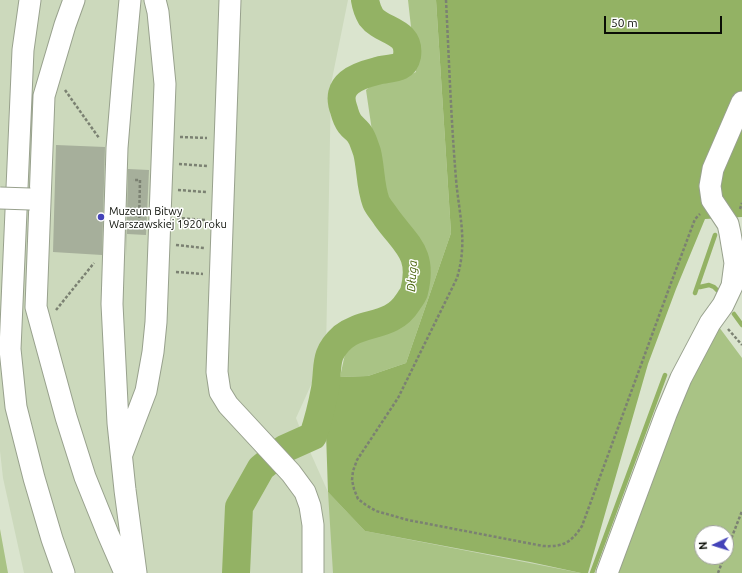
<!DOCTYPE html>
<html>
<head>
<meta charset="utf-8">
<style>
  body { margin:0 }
  #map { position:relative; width:742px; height:573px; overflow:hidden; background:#dae4ce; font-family:Ubuntu,sans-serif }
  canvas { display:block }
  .north { position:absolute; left:694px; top:525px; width:40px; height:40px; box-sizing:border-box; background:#fff; border:1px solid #9d9e9b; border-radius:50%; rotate:266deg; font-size:11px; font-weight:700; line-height:16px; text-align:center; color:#0a0d06 }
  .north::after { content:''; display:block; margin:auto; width:14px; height:18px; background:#4443b9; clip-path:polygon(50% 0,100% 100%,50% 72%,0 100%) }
  .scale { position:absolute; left:604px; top:16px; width:118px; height:18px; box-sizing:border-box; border:2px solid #0a0d06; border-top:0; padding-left:5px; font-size:12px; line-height:14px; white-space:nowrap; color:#0a0d06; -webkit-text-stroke:3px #fff; paint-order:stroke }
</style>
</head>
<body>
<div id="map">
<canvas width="742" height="573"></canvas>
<div class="north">N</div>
<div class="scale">50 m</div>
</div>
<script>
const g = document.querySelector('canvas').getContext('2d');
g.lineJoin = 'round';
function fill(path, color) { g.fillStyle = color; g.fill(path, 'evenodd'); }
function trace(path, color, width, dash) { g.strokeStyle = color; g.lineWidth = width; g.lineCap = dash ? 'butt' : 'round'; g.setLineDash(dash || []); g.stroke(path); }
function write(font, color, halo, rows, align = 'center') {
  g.font = font + ' Ubuntu,sans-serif'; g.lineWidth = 3; g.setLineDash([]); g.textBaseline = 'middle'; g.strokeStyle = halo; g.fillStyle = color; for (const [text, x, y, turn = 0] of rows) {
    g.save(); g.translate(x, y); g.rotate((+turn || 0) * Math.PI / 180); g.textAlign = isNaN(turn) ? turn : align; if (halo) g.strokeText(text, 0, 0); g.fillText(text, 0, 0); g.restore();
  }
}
fill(new Path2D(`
  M 0,0 L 348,0 L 331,84 L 326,352 L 296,418 L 303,436 L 328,492 L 530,562 L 581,573 L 24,573 L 3,478 L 0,451 Z`), '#ccd9bc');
fill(new Path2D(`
  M 408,0 L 436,0 L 451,233 L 406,363 L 368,376 L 340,377 L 345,354 L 362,335 L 392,330 L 417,306 L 429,268 L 418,238 L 381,192 L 366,90 L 378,80 L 399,79 L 416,72 Z
  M 716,323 L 742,358 L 742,573 L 614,573 L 672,419 ZM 702,533 L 726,533 L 726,557 L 702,557 Z
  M 328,492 L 365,531 L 581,573 L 333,573 Z
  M 0,529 L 8,573 L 0,573 Z`), '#a9c385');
fill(new Path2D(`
  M 436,0 L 742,0 L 742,217 L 705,219 L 676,289 L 648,364 L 588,573 L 581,573 L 530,562 L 365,531 L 328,492 L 326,433 L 340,377 L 368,376 L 406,363 L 451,233 Z`), '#93b264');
trace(new Path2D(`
  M 697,287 L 700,287 L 709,285 L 714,287 L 718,291
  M 695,293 L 715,235
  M 734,314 L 742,325
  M 592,573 L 665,375`), '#93b264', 4.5);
trace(new Path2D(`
  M 236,573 L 239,507 L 261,468 L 284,449 L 313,436 C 318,421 322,405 325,389 C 329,366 323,355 343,337 C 364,320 391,329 408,302 C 410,299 413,295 414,292 C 424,253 406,245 386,217 C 383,212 378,207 376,202 C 370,186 371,168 367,152 C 365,147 363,139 360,135 C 358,131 353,128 350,124 C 347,120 345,114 344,110 C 334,84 357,76 377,71 C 384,69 394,69 400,66 C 404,64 406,61 407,56 C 411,30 382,32 371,17 C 368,12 366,6 365,0`), '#93b264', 28);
fill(new Path2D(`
  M 56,145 L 105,147 L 102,255 L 53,252 Z
  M 128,169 L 149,170 L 146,235 L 127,234 L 126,257 Z`), '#a6af9b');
const minor = new Path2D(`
  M 30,0 L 23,50 L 10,349 L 16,407 L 34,478 L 52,539 L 64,573
  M 74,0 L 65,25 L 44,96 L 36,307 L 66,417 L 85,477 L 108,534 L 125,573
  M 130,0 L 123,75 L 117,148 L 112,304 L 118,423 L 125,490 L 136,573
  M 230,0 L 217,372 L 220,392 L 228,405 L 291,473 L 305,492 L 310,506 L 313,525 L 313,573
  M 122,454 L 146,391 L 153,352 L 156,322 L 165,84 L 158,12 L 155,0
  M 607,573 L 666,414 L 681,378 L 710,323 L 723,305 L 732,286 L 735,263 L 730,233 L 728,224 L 712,200 L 710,186 L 713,169 L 742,102`);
trace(minor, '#98a18d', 23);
trace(new Path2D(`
  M 446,0 C 449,60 451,119 456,179 C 459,215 468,241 457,278 L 398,398 L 357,460 L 353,471 L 352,480 L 354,489 L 358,499 L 366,505 L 376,511 L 408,520 L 543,546 C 563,547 571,543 582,526 L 671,283 L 695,219 L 700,214
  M 65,90 L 99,138
  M 180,137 L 207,138
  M 179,164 L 207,166
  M 178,190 L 206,192
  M 740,209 L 742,203
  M 177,218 L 205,220
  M 131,224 L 139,225 L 140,180 L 133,180
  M 176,245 L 204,248
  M 176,272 L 203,274
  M 56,310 L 94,263
  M 728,329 L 742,345
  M 726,552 L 742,511
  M 718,573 L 724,557`), '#7b8172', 2.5, [3, 2]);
trace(minor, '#fff', 21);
const minorBridge = new Path2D(`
  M 0,198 L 30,199`);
trace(minorBridge, '#98a18d', 23, []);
trace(minorBridge, '#fff', 21);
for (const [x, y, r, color] of [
  [101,217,4,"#4443b9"]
]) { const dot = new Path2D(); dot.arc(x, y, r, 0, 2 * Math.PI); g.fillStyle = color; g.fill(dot); trace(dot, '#fff', 1.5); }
write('11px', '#0a0d06', '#fff', [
  ["Muzeum Bitwy",109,211],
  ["Warszawskiej 1920 roku",109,224]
], 'left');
write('italic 12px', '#47620a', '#fff', [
  ["Długa",412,276,-86]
]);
</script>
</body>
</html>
